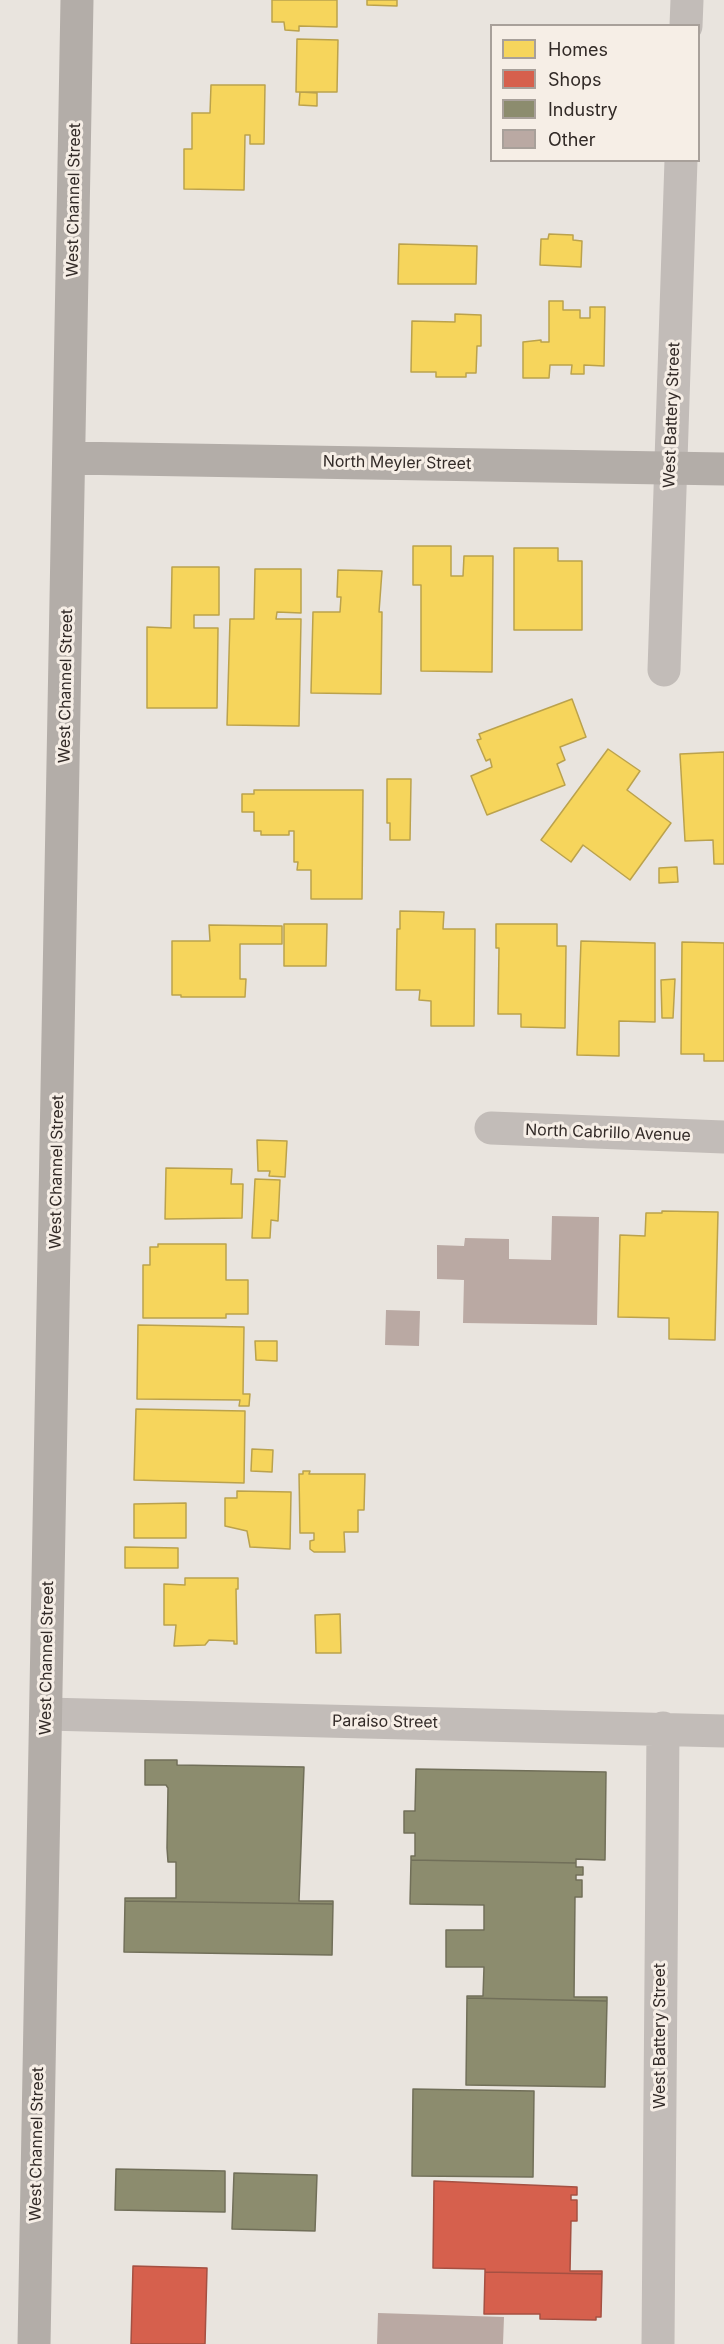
<!DOCTYPE html>
<html>
<head>
<meta charset="utf-8">
<style>
  body { margin:0 }
  #map { position:relative; width:724px; height:2344px; overflow:hidden; background:#e9e4de; font-family:Inter,sans-serif }
  canvas { display:block }
  .legend { position:absolute; left:490px; top:24px; width:210px; height:138px; box-sizing:border-box; background:#f6eee6; border:2px solid #a8a09a; margin:0; padding:8px 10px; list-style:none; font-size:18px; color:#322a27 }
  .legend li { display:flex; align-items:center; gap:12px; height:30px }
  .legend b { width:30px; border:2px solid #a8a09a }
</style>
</head>
<body>
<div id="map">
<canvas width="724" height="2344"></canvas>
<ul class="legend">
<li><b style="height:16px;background:#f6d55c"></b>Homes</li>
<li><b style="height:16px;background:#d6604d"></b>Shops</li>
<li><b style="height:16px;background:#8c8c6e"></b>Industry</li>
<li><b style="height:16px;background:#baa9a3"></b>Other</li>
</ul>
</div>
<script>
const g = document.querySelector('canvas').getContext('2d');
g.lineJoin = 'round';
function fill(path, color) { g.fillStyle = color; g.fill(path, 'evenodd'); }
function trace(path, color, width, dash) { g.strokeStyle = color; g.lineWidth = width; g.lineCap = dash ? 'butt' : 'round'; g.setLineDash(dash || []); g.stroke(path); }
function write(font, color, halo, rows, align = 'center') {
  g.font = font + ' Inter,sans-serif'; g.lineWidth = 6; g.setLineDash([]); g.textBaseline = 'middle'; g.strokeStyle = halo; g.fillStyle = color; for (const [text, x, y, turn = 0] of rows) {
    g.save(); g.translate(x, y); g.rotate((+turn || 0) * Math.PI / 180); g.textAlign = isNaN(turn) ? turn : align; if (halo) g.strokeText(text, 0, 0); g.fillText(text, 0, 0); g.restore();
  }
}
const homes = new Path2D(`
  M 272,0 L 337,0 L 337,27 L 299,26 L 299,31 L 285,30 L 284,22 L 272,22 Z
  M 367,0 L 397,0 L 397,6 L 367,5 Z
  M 297,39 L 338,40 L 337,92 L 296,92 Z
  M 211,85 L 265,85 L 264,144 L 250,144 L 250,135 L 245,135 L 244,190 L 184,189 L 184,149 L 192,149 L 192,113 L 210,113 Z
  M 300,92 L 317,93 L 317,106 L 299,105 Z
  M 549,234 L 573,235 L 573,240 L 582,241 L 581,267 L 540,265 L 541,239 L 548,239 Z
  M 399,244 L 477,246 L 476,284 L 398,284 Z
  M 549,301 L 563,301 L 563,310 L 580,310 L 580,318 L 590,318 L 590,307 L 605,307 L 604,366 L 584,365 L 584,374 L 571,374 L 572,365 L 550,365 L 549,378 L 523,378 L 523,342 L 541,340 L 541,342 L 549,342 Z
  M 455,314 L 481,315 L 481,346 L 477,346 L 476,373 L 466,373 L 466,377 L 436,377 L 436,372 L 411,372 L 412,321 L 455,322 Z
  M 413,546 L 451,546 L 451,576 L 463,576 L 464,556 L 493,556 L 492,672 L 421,671 L 421,585 L 413,585 Z
  M 514,548 L 558,548 L 558,561 L 582,561 L 582,630 L 514,630 Z
  M 172,567 L 219,567 L 219,615 L 194,615 L 194,628 L 218,628 L 217,708 L 147,708 L 147,627 L 171,628 Z
  M 255,569 L 301,569 L 301,613 L 277,612 L 276,619 L 301,619 L 299,726 L 227,725 L 230,619 L 254,619 Z
  M 338,570 L 382,571 L 379,612 L 382,612 L 381,694 L 311,693 L 313,612 L 340,612 L 341,597 L 337,597 Z
  M 572,699 L 586,737 L 560,747 L 565,760 L 557,764 L 565,785 L 487,815 L 471,776 L 492,767 L 490,759 L 486,761 L 477,740 L 481,739 L 479,734 Z
  M 608,749 L 640,771 L 627,790 L 671,823 L 630,880 L 583,845 L 571,862 L 541,840 Z
  M 724,752 L 724,864 L 714,864 L 713,840 L 685,841 L 680,754 Z
  M 387,779 L 411,779 L 410,840 L 390,840 L 390,823 L 387,823 Z
  M 254,790 L 363,790 L 362,899 L 311,899 L 311,870 L 297,870 L 298,862 L 294,862 L 294,831 L 289,831 L 289,835 L 261,835 L 261,831 L 254,831 L 254,812 L 242,812 L 242,794 L 254,794 Z
  M 677,867 L 678,882 L 659,883 L 659,868 Z
  M 400,911 L 444,912 L 443,929 L 475,929 L 474,1026 L 431,1026 L 431,1001 L 419,1000 L 420,990 L 396,990 L 397,929 L 400,929 Z
  M 284,924 L 327,924 L 326,966 L 284,966 Z
  M 496,924 L 557,924 L 557,946 L 566,946 L 565,1028 L 521,1027 L 521,1014 L 498,1014 L 499,948 L 496,948 Z
  M 209,925 L 282,926 L 282,944 L 240,944 L 240,979 L 246,979 L 245,997 L 181,997 L 181,995 L 172,995 L 172,941 L 210,941 Z
  M 581,941 L 655,943 L 655,1022 L 619,1021 L 619,1056 L 577,1055 Z
  M 682,942 L 724,943 L 724,1061 L 704,1061 L 704,1054 L 681,1054 Z
  M 675,979 L 673,1018 L 662,1018 L 661,980 Z
  M 257,1140 L 287,1141 L 285,1177 L 269,1176 L 270,1171 L 258,1171 Z
  M 166,1168 L 232,1169 L 231,1184 L 243,1184 L 242,1218 L 165,1219 Z
  M 255,1179 L 280,1180 L 278,1221 L 271,1220 L 270,1238 L 252,1238 Z
  M 662,1211 L 718,1212 L 715,1340 L 669,1339 L 669,1318 L 618,1317 L 620,1235 L 645,1236 L 646,1213 L 662,1213 Z
  M 158,1244 L 226,1244 L 226,1280 L 248,1280 L 248,1314 L 226,1314 L 226,1318 L 143,1318 L 143,1265 L 150,1265 L 150,1247 L 158,1247 Z
  M 138,1325 L 244,1327 L 243,1394 L 250,1394 L 249,1406 L 239,1406 L 240,1400 L 137,1399 Z
  M 255,1341 L 277,1341 L 277,1361 L 256,1360 Z
  M 136,1409 L 245,1411 L 244,1483 L 134,1480 Z
  M 252,1449 L 273,1450 L 272,1472 L 251,1471 Z
  M 303,1471 L 310,1471 L 309,1474 L 365,1474 L 364,1510 L 358,1510 L 358,1532 L 344,1532 L 345,1552 L 314,1552 L 310,1549 L 310,1541 L 314,1540 L 314,1533 L 300,1533 L 299,1474 L 303,1474 Z
  M 237,1491 L 291,1492 L 290,1549 L 250,1547 L 247,1531 L 225,1526 L 225,1498 L 237,1498 Z
  M 186,1503 L 186,1538 L 134,1538 L 134,1504 Z
  M 125,1547 L 178,1548 L 178,1568 L 125,1568 Z
  M 185,1578 L 238,1578 L 238,1589 L 236,1589 L 237,1644 L 234,1644 L 234,1641 L 209,1640 L 205,1645 L 174,1646 L 176,1625 L 164,1625 L 164,1584 L 185,1585 Z
  M 340,1614 L 341,1653 L 316,1653 L 315,1615 Z`);
fill(homes, '#f6d55c');
trace(homes, '#bba24c', 1.5);
const shops = new Path2D(`
  M 434,2181 L 577,2187 L 577,2195 L 571,2195 L 571,2200 L 577,2200 L 577,2221 L 571,2221 L 570,2271 L 602,2271 L 602,2274 L 485,2272 L 485,2269 L 433,2268 Z
  M 133,2266 L 207,2268 L 205,2344 L 131,2344 Z
  M 485,2272 L 602,2274 L 601,2317 L 596,2317 L 596,2320 L 540,2319 L 540,2314 L 484,2314 Z`);
fill(shops, '#d6604d');
trace(shops, '#a55042', 1.5);
const industry = new Path2D(`
  M 145,1760 L 177,1760 L 177,1765 L 304,1767 L 299,1901 L 333,1901 L 333,1904 L 125,1901 L 125,1898 L 176,1898 L 176,1862 L 168,1862 L 167,1848 L 168,1788 L 166,1785 L 145,1785 Z
  M 416,1769 L 606,1772 L 605,1860 L 576,1859 L 576,1863 L 411,1860 L 411,1856 L 415,1856 L 415,1833 L 404,1833 L 404,1811 L 415,1811 Z
  M 411,1860 L 576,1863 L 576,1867 L 583,1867 L 583,1875 L 576,1875 L 576,1880 L 582,1880 L 582,1897 L 575,1897 L 574,1997 L 607,1997 L 607,2001 L 467,1998 L 467,1996 L 483,1996 L 484,1967 L 446,1967 L 446,1930 L 484,1930 L 484,1905 L 410,1904 Z
  M 125,1901 L 333,1904 L 332,1955 L 124,1952 Z
  M 467,1998 L 607,2001 L 605,2087 L 466,2085 Z
  M 413,2089 L 534,2091 L 533,2177 L 412,2176 Z
  M 116,2169 L 225,2171 L 225,2212 L 115,2210 Z
  M 234,2173 L 317,2175 L 315,2231 L 232,2229 Z`);
fill(industry, '#8c8c6e');
trace(industry, '#716f59', 1.5);
fill(new Path2D(`
  M 552,1216 L 599,1217 L 597,1325 L 463,1323 L 464,1280 L 437,1279 L 437,1245 L 464,1246 L 465,1238 L 509,1239 L 509,1259 L 551,1260 Z
  M 386,1310 L 420,1311 L 419,1346 L 385,1345 Z
  M 378,2313 L 504,2317 L 503,2344 L 377,2344 Z`), '#baa9a3');
trace(new Path2D(`
  M 686,26 L 687,0
  M 664,670 L 681,160
  M 491,1128 L 724,1137
  M 46,1714 L 724,1731
  M 658,2344 L 663,1728`), '#c2bcb8', 33);
trace(new Path2D(`
  M 70,458 L 724,469
  M 34,2344 L 77,0`), '#b3ada8', 33);
write('16px', '#322a27', '#f6eee6', [
  ["West Channel Street",74,200,-89],
  ["West Battery Street",672,415,-88],
  ["North Meyler Street",397,463,1],
  ["West Channel Street",66,686,-89],
  ["North Cabrillo Avenue",608,1133,2],
  ["West Channel Street",57,1172,-89],
  ["West Channel Street",47,1658,-89],
  ["Paraiso Street",385,1722,1],
  ["West Battery Street",660,2036,-90],
  ["West Channel Street",37,2144,-89]
]);
</script>
</body>
</html>
